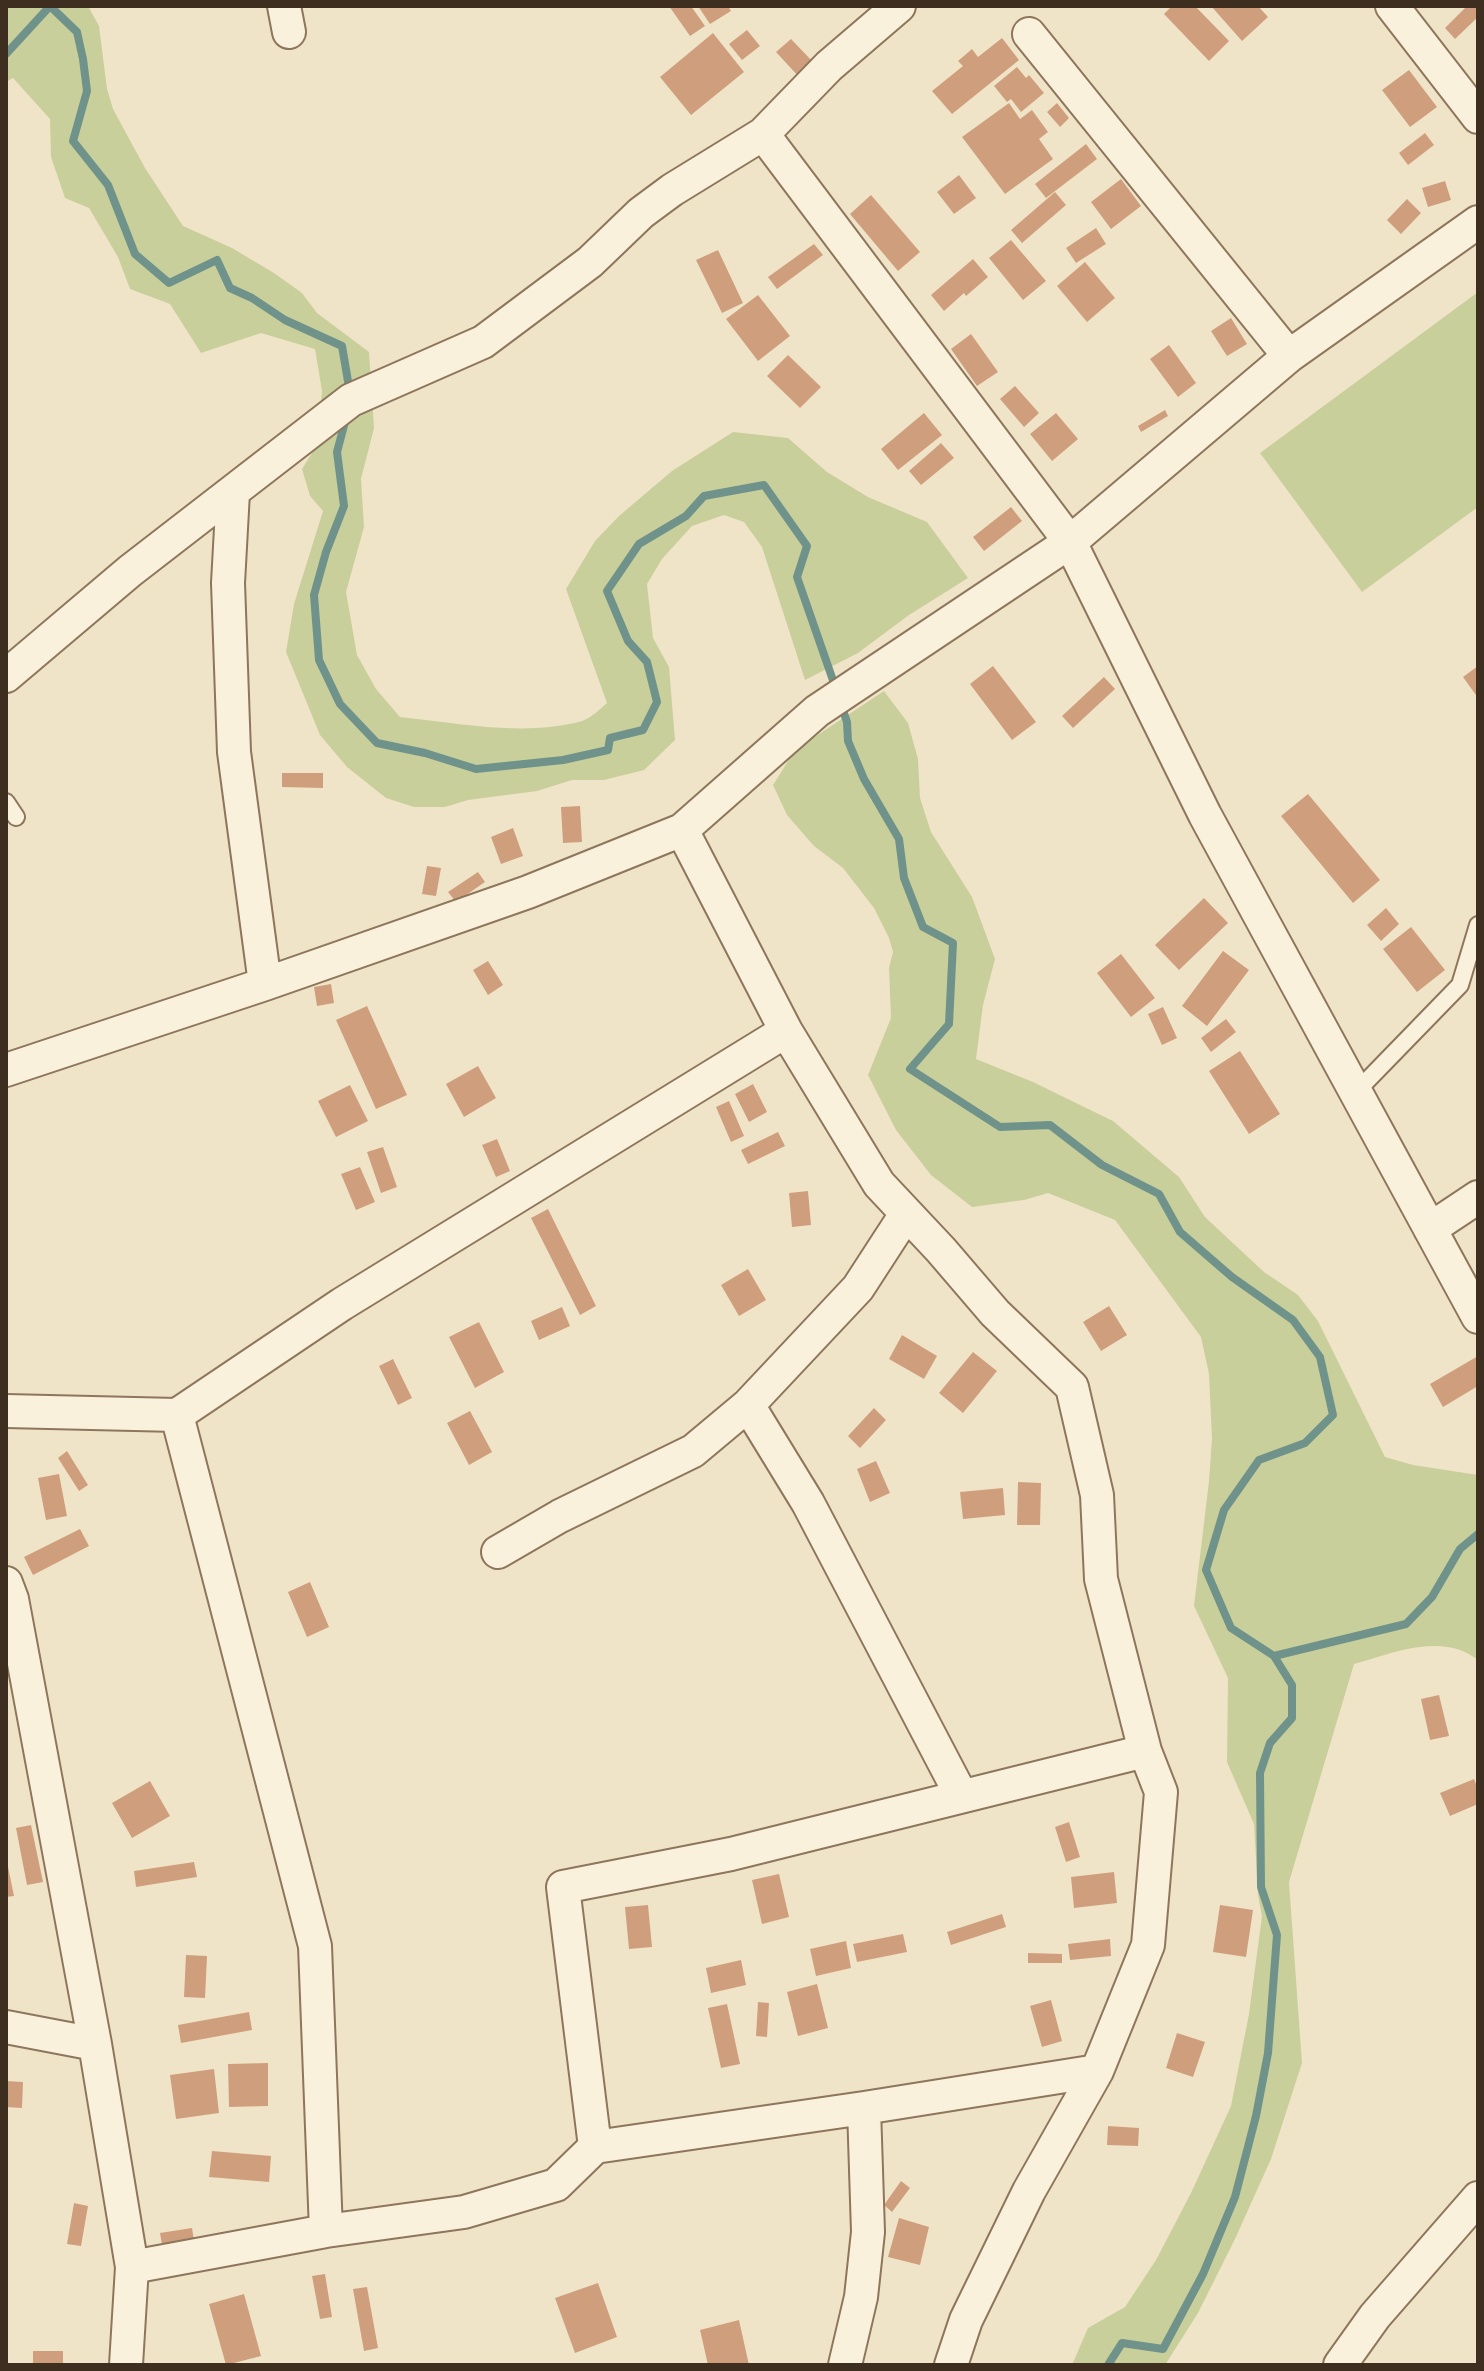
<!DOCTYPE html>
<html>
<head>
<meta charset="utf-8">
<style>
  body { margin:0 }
  #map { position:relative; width:1484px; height:2371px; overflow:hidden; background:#f0e4c8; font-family:Bitter,serif }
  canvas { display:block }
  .frame { position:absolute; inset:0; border:8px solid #3d2e20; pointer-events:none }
</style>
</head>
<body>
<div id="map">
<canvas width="1484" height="2371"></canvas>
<div class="frame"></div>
</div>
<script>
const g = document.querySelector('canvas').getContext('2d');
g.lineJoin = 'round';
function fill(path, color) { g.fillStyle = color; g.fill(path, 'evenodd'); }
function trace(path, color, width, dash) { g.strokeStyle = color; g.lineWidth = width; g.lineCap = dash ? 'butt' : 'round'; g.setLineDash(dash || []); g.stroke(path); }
fill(new Path2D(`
  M 6,6 L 88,6 L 99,26 L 107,89 L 113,109 L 145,168 L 183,226 L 232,248 L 274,273 L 302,293 L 317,313 L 369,352 L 374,428 L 361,479 L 364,527 L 346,592 L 357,655 L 376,689 L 400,717 C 459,723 523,737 582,721 C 591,718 600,709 607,703 L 566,589 L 595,541 L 619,516 L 672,471 L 733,432 L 788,438 L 827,472 L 868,497 L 927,522 L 968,578 L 909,615 L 858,653 L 805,680 L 762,547 L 744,522 L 724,515 L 692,526 L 662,559 L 647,584 L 653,638 L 669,667 L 675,740 L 644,770 L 604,780 L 572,780 L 537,791 L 468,800 L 445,807 L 414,807 L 386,798 L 347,767 L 320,735 L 286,652 L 294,604 L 323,511 L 310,496 L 302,469 L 317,445 L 322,391 L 315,349 L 261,333 L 201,353 L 170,304 L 130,289 L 118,257 L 89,208 L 65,198 L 51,157 L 50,119 L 13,78 L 6,82 Z
  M 1478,292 L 1478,507 L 1362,592 L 1260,453 Z
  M 884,691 L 908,723 L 918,759 L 920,798 L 931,832 L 972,897 L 995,959 L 983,1005 L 976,1059 L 1033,1082 L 1113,1121 L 1179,1177 L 1205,1217 L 1264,1272 L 1298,1295 L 1318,1321 L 1385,1457 L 1413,1465 L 1478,1475 L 1478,1660 C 1442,1632 1394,1653 1354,1664 L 1289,1882 L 1302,2063 L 1271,2159 L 1235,2239 L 1198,2313 L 1165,2365 L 1072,2365 L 1088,2328 L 1125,2307 L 1156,2260 L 1191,2193 L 1231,2106 L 1249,2014 L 1262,1916 L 1258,1895 L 1254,1824 L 1227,1762 L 1228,1678 L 1194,1606 L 1209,1481 L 1212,1439 L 1209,1374 L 1201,1337 L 1115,1220 L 1048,1193 L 1024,1200 L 972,1207 L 931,1175 L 896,1130 L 868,1075 L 891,1018 L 889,968 L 893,952 L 889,938 L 874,908 L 843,868 L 814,846 L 787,815 L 773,785 L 795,750 Z`), '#c9cf9b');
trace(new Path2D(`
  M 6,54 L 50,6 L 77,32 L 83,59 L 87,91 L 73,141 L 108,185 L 135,254 L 169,283 L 217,260 L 230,288 L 252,298 L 285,320 L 342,346 L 350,393
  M 346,418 L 337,452 L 344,506 L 326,552 L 314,595 L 319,660 L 340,704 L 377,743 L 425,753 L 476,769 L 563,760 L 608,750 L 610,738 L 643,730 L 657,702 L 647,662 L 628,641 L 607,591 L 639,544 L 686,516 L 704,496 L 764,485 L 807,546 L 797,577 L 836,689
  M 840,702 L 847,722 L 848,741 L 864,779 L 899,839 L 904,878 L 923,927 L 953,943 L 949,1024 L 910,1069 L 1000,1127 L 1050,1125 L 1102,1165 L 1159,1194 L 1180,1232 L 1232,1277 L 1293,1320 L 1320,1357 L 1333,1415 L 1305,1443 L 1259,1460 L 1224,1510 L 1206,1570 L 1231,1628 L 1274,1656 L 1406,1624 L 1432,1597 L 1460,1549 L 1478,1534
  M 1108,2365 L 1122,2343 L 1163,2349 L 1203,2274 L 1235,2197 L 1256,2116 L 1268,2053 L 1277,1935 L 1261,1887 L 1260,1773 L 1270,1743 L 1292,1718 L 1292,1685 L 1274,1656`), '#6f938a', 8);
fill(new Path2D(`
  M 669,6 L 691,6 L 705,26 L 690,36 Z
  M 698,6 L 728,6 L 731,11 L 710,24 Z
  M 1172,6 L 1195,6 L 1229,41 L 1209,61 L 1164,14 Z
  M 1211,6 L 1258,6 L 1268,17 L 1242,41 Z
  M 1467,6 L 1478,6 L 1478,17 L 1455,39 L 1445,28 Z
  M 747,30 L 760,46 L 742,60 L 729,44 Z
  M 713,33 L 744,72 L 691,115 L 660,77 Z
  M 1002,38 L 1019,60 L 952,114 L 932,91 L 963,66 L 958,61 L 972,49 L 978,57 Z
  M 791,39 L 814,63 L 799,77 L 776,52 Z
  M 1017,67 L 1026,78 L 1029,75 L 1044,93 L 1021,112 L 1011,99 L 1007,102 L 994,86 Z
  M 1409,70 L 1437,107 L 1410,127 L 1382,90 Z
  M 1009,103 L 1020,119 L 1032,110 L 1048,132 L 1039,139 L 1053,159 L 1005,194 L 962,137 Z
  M 1057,103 L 1069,118 L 1060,127 L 1047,112 Z
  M 1425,133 L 1434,145 L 1408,165 L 1399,153 Z
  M 1086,144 L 1097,159 L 1046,198 L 1035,184 Z
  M 959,175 L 976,198 L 954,214 L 937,192 Z
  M 1121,179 L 1141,206 L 1111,229 L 1091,202 Z
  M 1445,181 L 1451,200 L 1428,207 L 1422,188 Z
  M 1055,192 L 1066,205 L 1022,243 L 1011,230 Z
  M 871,195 L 920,252 L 898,271 L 850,214 Z
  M 1407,199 L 1421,213 L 1401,234 L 1387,220 Z
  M 1096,228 L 1106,244 L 1076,263 L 1066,248 Z
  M 1011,240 L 1046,281 L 1023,300 L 989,258 Z
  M 814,244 L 823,255 L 777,289 L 768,277 Z
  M 718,250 L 743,303 L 722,313 L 696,260 Z
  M 973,259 L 988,277 L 966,296 L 964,293 L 944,311 L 931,295 Z
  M 1085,262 L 1115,298 L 1087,322 L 1057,286 Z
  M 758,295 L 790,336 L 758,361 L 726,319 Z
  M 1231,318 L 1247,344 L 1227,356 L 1211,331 Z
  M 971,334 L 998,372 L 977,386 L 951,349 Z
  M 1169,345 L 1196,383 L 1178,397 L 1150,359 Z
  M 788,355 L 821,387 L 800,408 L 767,376 Z
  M 1015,386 L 1039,413 L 1024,427 L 1000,399 Z
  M 1165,410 L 1168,416 L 1141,432 L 1138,426 Z
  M 924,413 L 942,435 L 898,470 L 881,449 Z
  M 1056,413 L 1078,439 L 1052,461 L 1030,434 Z
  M 941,443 L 954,458 L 921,485 L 909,471 Z
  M 1011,507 L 1022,521 L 984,551 L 973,537 Z
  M 993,666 L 1036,722 L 1012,740 L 970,684 Z
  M 1478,666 L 1478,698 L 1463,677 Z
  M 1104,677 L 1115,689 L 1073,728 L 1062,716 Z
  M 282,773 L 323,773 L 323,788 L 282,787 Z
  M 1308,794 L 1380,880 L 1353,903 L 1281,816 Z
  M 580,806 L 582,842 L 563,843 L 561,807 Z
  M 513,828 L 523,856 L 501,864 L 491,837 Z
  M 427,866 L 441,868 L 436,896 L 422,894 Z
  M 478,872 L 485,882 L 456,902 L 448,892 Z
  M 1204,898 L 1228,923 L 1179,970 L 1155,945 Z
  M 1386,908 L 1399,924 L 1381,941 L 1367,925 Z
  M 1411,927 L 1445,970 L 1417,992 L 1383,949 Z
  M 1223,951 L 1249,970 L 1207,1026 L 1182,1006 Z
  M 1121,954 L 1155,998 L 1131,1017 L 1097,973 Z
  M 488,961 L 503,985 L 488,995 L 473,970 Z
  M 331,984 L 334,1003 L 317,1006 L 314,987 Z
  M 367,1006 L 407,1095 L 376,1109 L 336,1020 Z
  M 1163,1007 L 1177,1038 L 1162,1045 L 1148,1014 Z
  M 1226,1019 L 1236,1032 L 1211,1052 L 1201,1038 Z
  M 1240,1051 L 1280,1114 L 1249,1134 L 1209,1071 Z
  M 478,1066 L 496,1098 L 464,1117 L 446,1084 Z
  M 753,1084 L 767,1112 L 749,1122 L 735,1094 Z
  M 350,1085 L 368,1121 L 336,1137 L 318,1101 Z
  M 729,1101 L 744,1136 L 731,1142 L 716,1107 Z
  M 778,1132 L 785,1146 L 748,1164 L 741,1150 Z
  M 497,1139 L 510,1171 L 496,1177 L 482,1145 Z
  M 383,1147 L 397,1187 L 381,1193 L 367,1152 Z
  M 360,1167 L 375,1202 L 356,1210 L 341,1174 Z
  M 808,1191 L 811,1225 L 792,1227 L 789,1193 Z
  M 548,1209 L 596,1306 L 580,1315 L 531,1218 Z
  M 748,1269 L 766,1300 L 739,1316 L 721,1285 Z
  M 1109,1306 L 1127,1335 L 1101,1351 L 1083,1322 Z
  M 562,1307 L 570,1326 L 539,1340 L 531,1321 Z
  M 479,1322 L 504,1372 L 475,1388 L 449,1337 Z
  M 902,1335 L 937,1356 L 924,1379 L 889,1359 Z
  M 973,1352 L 997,1371 L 963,1413 L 939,1393 Z
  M 1478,1356 L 1478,1386 L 1443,1407 L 1430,1384 Z
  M 393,1359 L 412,1398 L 398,1405 L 379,1366 Z
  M 874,1408 L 886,1420 L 860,1448 L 848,1436 Z
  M 470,1411 L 492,1452 L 469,1465 L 447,1423 Z
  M 67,1451 L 88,1485 L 79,1491 L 58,1458 Z
  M 876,1461 L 890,1493 L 870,1502 L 857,1469 Z
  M 59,1474 L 67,1516 L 46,1520 L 38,1478 Z
  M 1018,1482 L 1041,1483 L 1040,1525 L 1017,1525 Z
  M 1003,1488 L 1005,1515 L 963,1519 L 960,1492 Z
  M 80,1529 L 89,1546 L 33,1575 L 24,1557 Z
  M 310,1582 L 329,1627 L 307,1637 L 288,1592 Z
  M 1439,1695 L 1449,1736 L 1430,1740 L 1421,1699 Z
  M 1474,1779 L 1478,1789 L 1478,1804 L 1450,1816 L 1440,1793 Z
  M 150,1781 L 170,1816 L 132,1838 L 112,1803 Z
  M 1069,1822 L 1080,1857 L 1066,1862 L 1055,1827 Z
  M 31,1825 L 43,1882 L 27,1885 L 16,1828 Z
  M 6,1857 L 14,1896 L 6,1897 Z
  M 194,1862 L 197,1877 L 136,1887 L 134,1871 Z
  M 1114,1872 L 1117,1903 L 1074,1908 L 1071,1877 Z
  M 779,1874 L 789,1917 L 762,1924 L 752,1880 Z
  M 648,1905 L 652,1947 L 629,1949 L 625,1907 Z
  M 1220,1905 L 1253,1910 L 1246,1957 L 1213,1952 Z
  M 1002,1914 L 1006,1927 L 951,1945 L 947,1932 Z
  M 903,1934 L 907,1952 L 857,1962 L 853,1944 Z
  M 1110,1939 L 1111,1956 L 1070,1960 L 1068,1944 Z
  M 846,1941 L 851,1968 L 816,1976 L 810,1949 Z
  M 1028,1953 L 1062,1954 L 1062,1963 L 1028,1963 Z
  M 186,1955 L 207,1956 L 205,1998 L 184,1997 Z
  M 741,1960 L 746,1985 L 711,1993 L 706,1968 Z
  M 817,1984 L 828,2028 L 798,2036 L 787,1992 Z
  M 1051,2000 L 1062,2041 L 1042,2047 L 1030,2006 Z
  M 758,2002 L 769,2003 L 767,2037 L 756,2036 Z
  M 727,2004 L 740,2064 L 721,2068 L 708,2008 Z
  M 249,2012 L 252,2030 L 181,2043 L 178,2025 Z
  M 1177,2033 L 1205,2042 L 1193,2077 L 1166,2068 Z
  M 268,2063 L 268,2106 L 229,2107 L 228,2064 Z
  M 214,2069 L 219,2113 L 176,2119 L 170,2075 Z
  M 6,2081 L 23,2082 L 22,2108 L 6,2107 Z
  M 1108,2126 L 1139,2128 L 1138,2146 L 1107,2145 Z
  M 212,2151 L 271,2156 L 269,2182 L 209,2177 Z
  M 901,2181 L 910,2188 L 892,2212 L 884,2205 Z
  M 74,2203 L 88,2206 L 81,2246 L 67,2244 Z
  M 899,2218 L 929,2227 L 920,2265 L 888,2257 Z
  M 192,2228 L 195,2246 L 163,2251 L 160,2233 Z
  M 325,2274 L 332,2317 L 320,2319 L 312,2276 Z
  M 598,2283 L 617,2337 L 575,2353 L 555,2298 Z
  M 367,2287 L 378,2348 L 364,2351 L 353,2289 Z
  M 244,2294 L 261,2356 L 226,2365 L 209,2304 Z
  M 739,2320 L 749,2365 L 708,2365 L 700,2330 Z
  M 33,2351 L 63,2351 L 63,2365 L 33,2365 Z`), '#cf9f7d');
const service = new Path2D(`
  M 6,802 L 16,817
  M 1356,1092 L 1460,985 L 1478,925`);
const minor = new Path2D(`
  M 284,6 L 289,32
  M 1392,6 L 1478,117
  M 1029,34 L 1289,356
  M 763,134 L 1070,542 L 1205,815 L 1478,1317
  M 233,492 L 228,583 L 234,752 L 265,984
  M 6,676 L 130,571 L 351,400 L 483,342 L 590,262 L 641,213 L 672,190 L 763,134 L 829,66 L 899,6
  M 682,830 L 786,1031 L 879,1184 L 941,1250 L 995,1313 L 1072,1387 L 1097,1495 L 1101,1579 L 1145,1751 L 1161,1792 L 1148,1945 L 1097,2071 L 1029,2191 L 966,2320 L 951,2365
  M 6,1070 L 265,984 L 528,892 L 682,830 L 817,711 L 1070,542 L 1289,356 L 1478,222
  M 1430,1229 L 1478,1197
  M 748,1405 L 808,1503 L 961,1795
  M 6,1411 L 177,1415 L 342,1304 L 786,1031
  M 177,1415 L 315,1946 L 326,2231
  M 498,1552 L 560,1516 L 693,1451 L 748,1405 L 858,1288 L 906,1214
  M 6,1583 L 12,1599 L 95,2044 L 132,2267 L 126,2365
  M 6,2027 L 95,2044
  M 595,2147 L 563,1887 L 731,1854 L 1145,1751
  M 132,2267 L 326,2231 L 464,2212 L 556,2185 L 595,2147 L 864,2108 L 1097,2071
  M 845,2365 L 861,2297 L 868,2232 L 864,2108
  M 1340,2365 L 1375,2316 L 1478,2198`);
trace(service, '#8d765c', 20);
trace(minor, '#8d765c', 36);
trace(service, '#faf1dc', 16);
trace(minor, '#faf1dc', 32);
</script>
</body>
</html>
